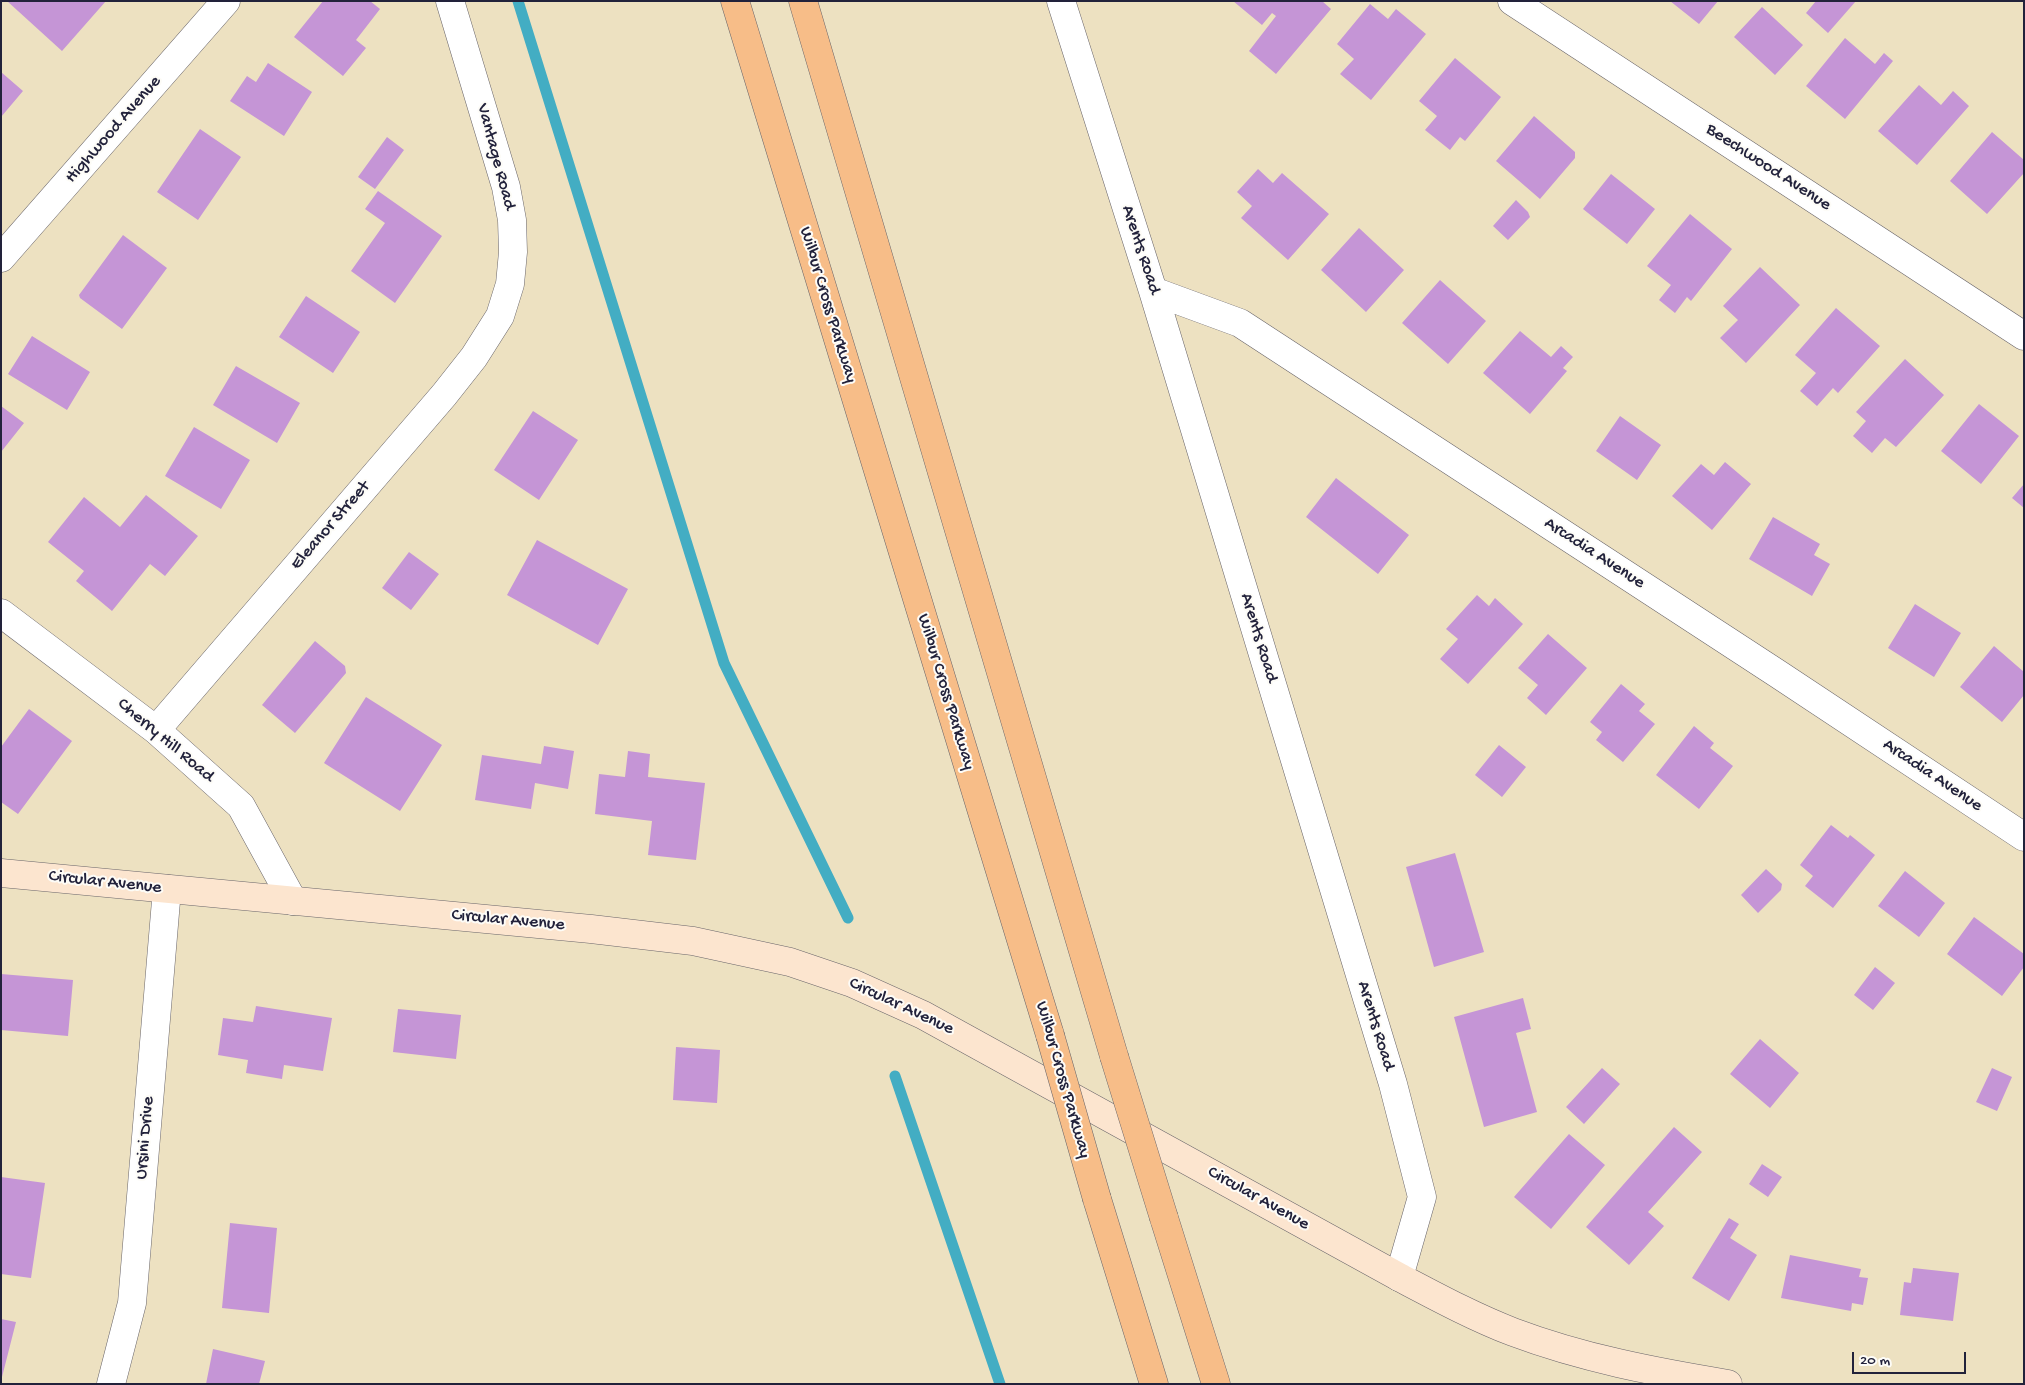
<!DOCTYPE html>
<html>
<head>
<meta charset="utf-8">
<style>
  body { margin:0 }
  #map { position:relative; width:2025px; height:1385px; overflow:hidden; background:#ede1c1; font-family:"Gochi Hand",sans-serif }
  canvas { display:block }
  .frame { position:absolute; inset:0; border:2px solid #22223b; pointer-events:none }
  .scale { position:absolute; left:1852px; top:1352px; width:114px; height:22px; box-sizing:border-box; border:2px solid #22223b; border-top:0; padding-left:6px; font-size:15px; line-height:18px; white-space:nowrap; color:#22223b; -webkit-text-stroke:4px #fdfcf7; paint-order:stroke }
</style>
</head>
<body>
<div id="map">
<canvas width="2025" height="1385"></canvas>
<div class="frame"></div>
<div class="scale">20 m</div>
</div>
<script>
const g = document.querySelector('canvas').getContext('2d');
g.lineJoin = 'round';
function trace(path, color, width, dash) { g.strokeStyle = color; g.lineWidth = width; g.lineCap = dash ? 'butt' : 'round'; g.setLineDash(dash || []); g.stroke(path); }
function fill(path, color) { g.fillStyle = color; g.fill(path, 'evenodd'); }
function write(font, color, halo, rows, align = 'center') {
  g.font = font + ' "Gochi Hand",sans-serif'; g.lineWidth = 4; g.setLineDash([]); g.textBaseline = 'middle'; g.strokeStyle = halo; g.fillStyle = color; for (const [text, x, y, turn = 0] of rows) {
    g.save(); g.translate(x, y); g.rotate((+turn || 0) * Math.PI / 180); g.textAlign = isNaN(turn) ? turn : align; if (halo) g.strokeText(text, 0, 0); g.fillText(text, 0, 0); g.restore();
  }
}
trace(new Path2D(`
  M 518,1 L 724,663 L 848,918
  M 895,1076 L 1000,1384`), '#43adc3', 11);
fill(new Path2D(`
  M 7,1 L 106,1 L 62,51 Z
  M 323,1 L 370,1 L 380,9 L 356,40 L 366,48 L 343,76 L 294,37 Z
  M 1233,1 L 1322,1 L 1331,9 L 1276,74 L 1249,51 L 1276,16 L 1272,13 L 1262,25 Z
  M 1670,1 L 1718,1 L 1699,24 Z
  M 1816,1 L 1856,1 L 1828,33 L 1806,13 Z
  M 1370,4 L 1388,19 L 1396,9 L 1426,34 L 1371,100 L 1340,74 L 1354,59 L 1337,44 Z
  M 1762,7 L 1803,45 L 1775,75 L 1734,37 Z
  M 1845,38 L 1875,64 L 1884,53 L 1893,61 L 1845,119 L 1806,86 Z
  M 1455,58 L 1501,97 L 1465,141 L 1460,137 L 1450,150 L 1425,130 L 1437,116 L 1419,101 Z
  M 268,63 L 312,92 L 284,136 L 230,101 L 247,76 L 256,82 Z
  M 1,72 L 23,91 L 1,117 Z
  M 1919,85 L 1941,105 L 1953,91 L 1969,106 L 1917,165 L 1878,131 Z
  M 1534,116 L 1575,152 L 1575,158 L 1540,199 L 1496,161 Z
  M 200,129 L 241,157 L 198,220 L 157,192 Z
  M 1992,132 L 2024,160 L 2024,173 L 1987,214 L 1950,181 Z
  M 387,137 L 404,150 L 375,189 L 358,177 Z
  M 1258,169 L 1273,183 L 1282,173 L 1329,214 L 1288,260 L 1241,218 L 1252,206 L 1237,192 Z
  M 1611,174 L 1655,209 L 1627,244 L 1583,209 Z
  M 378,191 L 442,236 L 395,303 L 351,271 L 385,223 L 365,209 Z
  M 1516,200 L 1528,212 L 1530,217 L 1508,240 L 1493,226 Z
  M 1690,214 L 1732,249 L 1691,301 L 1687,297 L 1675,313 L 1659,300 L 1671,285 L 1647,266 Z
  M 1359,228 L 1404,270 L 1366,312 L 1321,270 Z
  M 123,235 L 167,268 L 122,329 L 80,298 L 79,295 Z
  M 1760,267 L 1800,305 L 1746,363 L 1720,338 L 1738,320 L 1723,306 Z
  M 1440,280 L 1486,321 L 1448,364 L 1402,323 Z
  M 306,296 L 360,332 L 333,373 L 279,337 Z
  M 1836,308 L 1880,346 L 1838,393 L 1833,388 L 1817,406 L 1800,391 L 1816,373 L 1795,355 Z
  M 1520,331 L 1551,357 L 1561,346 L 1573,357 L 1563,368 L 1567,371 L 1530,414 L 1483,373 Z
  M 32,336 L 90,372 L 67,410 L 8,374 Z
  M 1905,359 L 1944,395 L 1896,447 L 1885,438 L 1872,453 L 1853,436 L 1866,421 L 1856,412 Z
  M 236,366 L 300,403 L 277,443 L 213,405 Z
  M 1979,404 L 2019,436 L 1981,484 L 1941,451 Z
  M 1,406 L 24,423 L 1,452 Z
  M 533,411 L 578,440 L 539,500 L 494,470 Z
  M 1620,416 L 1661,445 L 1637,480 L 1596,451 Z
  M 194,427 L 250,460 L 221,509 L 165,476 Z
  M 1725,462 L 1751,484 L 1712,530 L 1672,496 L 1701,464 L 1714,475 Z
  M 1336,478 L 1409,535 L 1378,574 L 1306,517 Z
  M 2024,484 L 2024,508 L 2012,498 Z
  M 146,495 L 198,536 L 165,576 L 150,564 L 112,611 L 76,581 L 84,571 L 48,542 L 84,497 L 120,527 Z
  M 1773,517 L 1820,544 L 1814,555 L 1830,564 L 1812,596 L 1749,559 Z
  M 537,540 L 628,589 L 598,645 L 507,595 Z
  M 409,552 L 439,574 L 411,610 L 382,588 Z
  M 1477,595 L 1489,606 L 1495,598 L 1523,624 L 1468,684 L 1440,659 L 1458,639 L 1446,629 Z
  M 1915,604 L 1961,633 L 1934,677 L 1888,648 Z
  M 1548,634 L 1587,668 L 1546,715 L 1527,698 L 1538,685 L 1518,668 Z
  M 315,641 L 345,666 L 346,673 L 295,733 L 262,705 Z
  M 1994,646 L 2024,672 L 2024,695 L 2002,722 L 1960,687 Z
  M 1621,684 L 1645,704 L 1639,711 L 1655,724 L 1623,762 L 1596,740 L 1602,732 L 1590,722 Z
  M 366,697 L 442,745 L 400,811 L 324,763 Z
  M 29,709 L 72,741 L 18,814 L 1,802 L 1,747 Z
  M 1694,726 L 1714,743 L 1710,748 L 1733,766 L 1699,809 L 1656,775 Z
  M 1499,745 L 1526,767 L 1502,797 L 1475,775 Z
  M 544,746 L 574,751 L 568,789 L 535,783 L 531,809 L 475,800 L 482,755 L 541,764 Z
  M 628,751 L 650,754 L 648,777 L 705,783 L 696,860 L 648,855 L 652,821 L 595,814 L 599,774 L 625,777 Z
  M 1831,825 L 1848,838 L 1850,835 L 1875,855 L 1833,908 L 1805,886 L 1813,876 L 1800,865 Z
  M 1455,853 L 1484,952 L 1434,967 L 1406,867 Z
  M 1766,869 L 1782,884 L 1781,890 L 1758,913 L 1741,895 Z
  M 1905,871 L 1945,903 L 1919,937 L 1878,906 Z
  M 1974,917 L 2024,954 L 2024,967 L 2002,996 L 1947,954 Z
  M 1875,967 L 1895,983 L 1873,1010 L 1854,995 Z
  M 1,974 L 73,980 L 68,1036 L 1,1030 Z
  M 1523,998 L 1531,1029 L 1516,1033 L 1537,1112 L 1484,1127 L 1454,1017 Z
  M 256,1006 L 332,1018 L 323,1071 L 284,1065 L 282,1079 L 246,1073 L 248,1060 L 218,1055 L 223,1018 L 253,1022 Z
  M 398,1009 L 461,1015 L 456,1059 L 393,1052 Z
  M 1760,1039 L 1799,1073 L 1770,1108 L 1730,1074 Z
  M 676,1047 L 720,1050 L 717,1103 L 673,1100 Z
  M 1602,1068 L 1620,1084 L 1584,1124 L 1566,1107 Z
  M 1992,1068 L 2012,1077 L 1997,1111 L 1976,1102 Z
  M 1674,1127 L 1702,1152 L 1648,1212 L 1664,1226 L 1629,1265 L 1586,1227 Z
  M 1569,1134 L 1605,1165 L 1551,1229 L 1514,1197 Z
  M 1762,1164 L 1782,1177 L 1768,1197 L 1749,1184 Z
  M 1,1177 L 45,1183 L 31,1278 L 1,1274 Z
  M 1729,1218 L 1739,1224 L 1730,1238 L 1757,1255 L 1729,1301 L 1692,1278 Z
  M 230,1223 L 277,1228 L 269,1313 L 222,1308 Z
  M 1790,1255 L 1861,1269 L 1859,1277 L 1868,1278 L 1863,1305 L 1852,1303 L 1851,1311 L 1781,1298 Z
  M 1913,1268 L 1959,1273 L 1953,1321 L 1900,1315 L 1904,1282 L 1911,1283 Z
  M 1,1319 L 16,1322 L 2,1377 L 1,1377 Z
  M 213,1349 L 265,1361 L 259,1384 L 206,1384 Z`), '#c595d6');
const minor = new Path2D(`
  M 1061,1 L 1153,291 L 1393,1084 L 1422,1197 L 1399,1277
  M 1512,1 L 2024,336
  M 1,258 L 226,1
  M 1153,291 L 1240,323 L 1778,674 L 2024,837
  M 1,613 L 156,730 L 241,806 L 293,901
  M 156,730 L 444,395 L 474,357 L 500,316 L 510,284 L 513,252 L 512,220 L 506,187 L 450,1
  M 111,1384 L 132,1303 L 167,889`);
const secondary = new Path2D(`
  M 1,873 L 591,929 L 693,941 L 790,962 L 852,983 L 923,1015 L 1399,1277 C 1437,1297 1474,1317 1513,1332 C 1582,1358 1655,1372 1728,1384`);
const motorway = new Path2D(`
  M 735,1 L 1050,1035
  M 803,1 L 1114,1056
  M 1097,1199 L 1154,1384
  M 1164,1218 L 1216,1384`);
trace(minor, '#69656a', 29);
trace(secondary, '#69656a', 29);
trace(motorway, '#69656a', 29);
trace(minor, '#fff', 28);
trace(secondary, '#fce5cf', 28);
trace(motorway, '#f7bd88', 28);
const motorwayBridge = new Path2D(`
  M 1050,1035 L 1097,1199
  M 1114,1056 L 1164,1218`);
trace(motorwayBridge, '#69656a', 29, []);
trace(motorwayBridge, '#f7bd88', 28);
write('18px', '#22223b', '#fdfcf7', [
  ["Highwood Avenue",114,130,-49],
  ["Vantage Road",495,157,75],
  ["Beechwood Avenue",1768,168,33],
  ["Arents Road",1140,250,72],
  ["Wilbur Cross Parkway",827,305,73],
  ["Eleanor Street",331,526,-49],
  ["Arcadia Avenue",1594,554,33],
  ["Arents Road",1258,638,73],
  ["Wilbur Cross Parkway",945,692,73],
  ["Cherry Hill Road",165,741,40],
  ["Arcadia Avenue",1932,776,34],
  ["Circular Avenue",105,883,6],
  ["Circular Avenue",508,921,5],
  ["Circular Avenue",901,1007,25],
  ["Arents Road",1375,1026,73],
  ["Wilbur Cross Parkway",1062,1080,74],
  ["Ursini Drive",146,1138,-85],
  ["Circular Avenue",1258,1199,29]
]);
</script>
</body>
</html>
